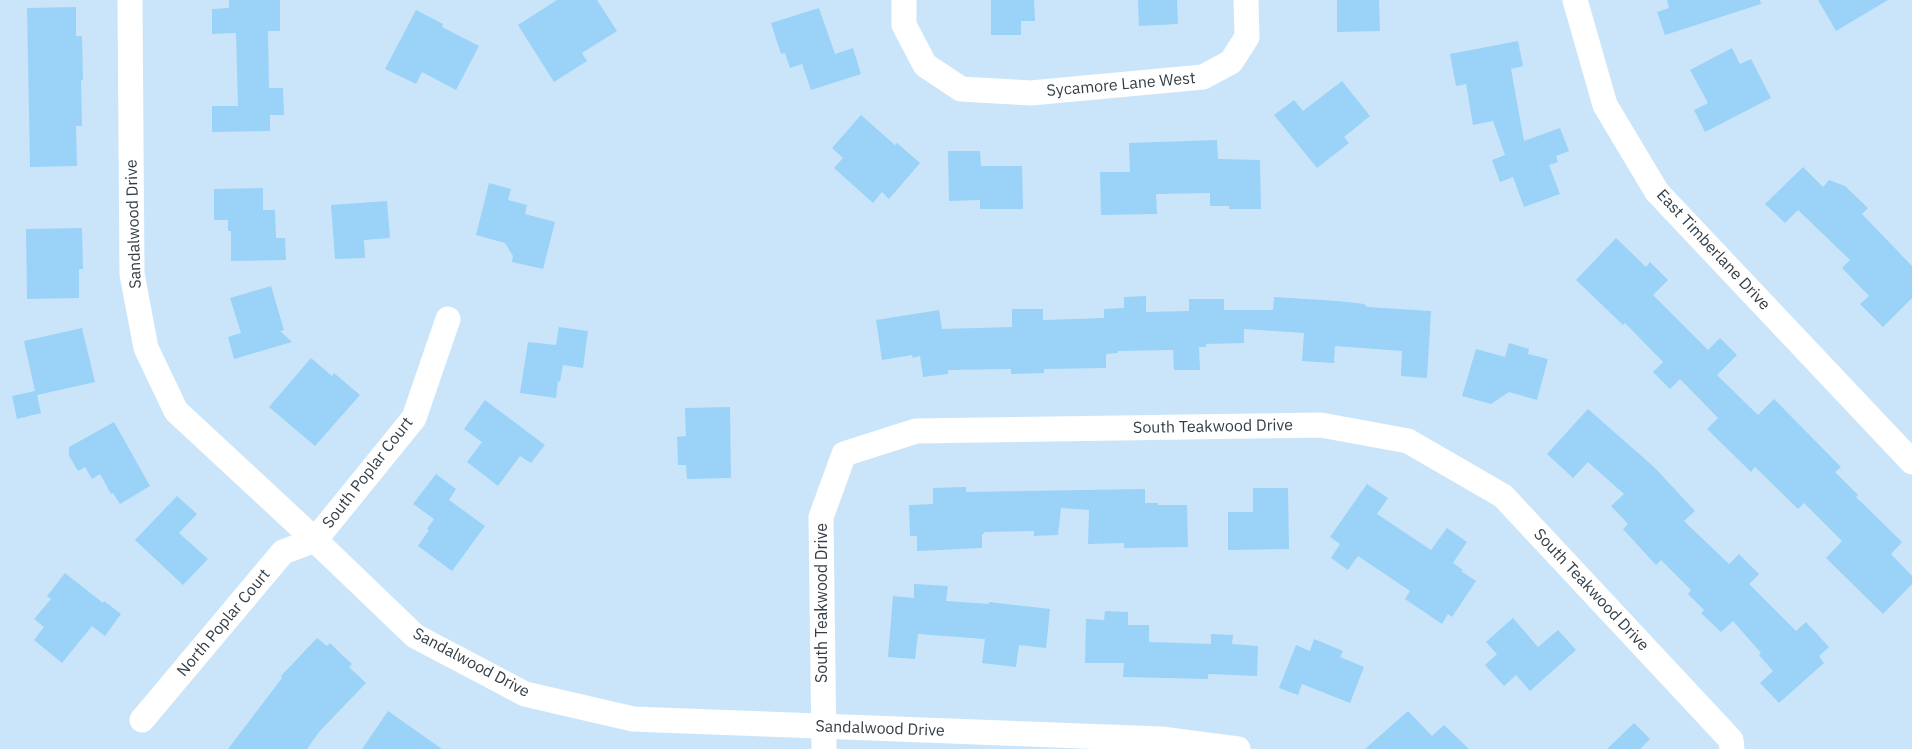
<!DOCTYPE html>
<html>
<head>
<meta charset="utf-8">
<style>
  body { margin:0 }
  canvas { display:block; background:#cae5f9 }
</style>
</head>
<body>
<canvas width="1912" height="749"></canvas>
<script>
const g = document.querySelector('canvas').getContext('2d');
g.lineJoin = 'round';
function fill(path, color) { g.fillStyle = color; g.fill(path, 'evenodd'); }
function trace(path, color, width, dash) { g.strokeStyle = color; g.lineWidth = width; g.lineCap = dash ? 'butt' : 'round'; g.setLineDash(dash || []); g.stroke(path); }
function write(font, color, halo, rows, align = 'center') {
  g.font = font + ' "IBM Plex Sans",sans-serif'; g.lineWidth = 4.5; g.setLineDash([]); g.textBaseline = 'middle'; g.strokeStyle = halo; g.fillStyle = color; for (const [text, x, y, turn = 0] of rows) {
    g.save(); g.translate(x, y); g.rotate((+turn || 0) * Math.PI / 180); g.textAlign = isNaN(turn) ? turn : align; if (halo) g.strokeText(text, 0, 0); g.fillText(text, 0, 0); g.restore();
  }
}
fill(new Path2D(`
  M 229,0 L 280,0 L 280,31 L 268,31 L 269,88 L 283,88 L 284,115 L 270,115 L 270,131 L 212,132 L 212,106 L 238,106 L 236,33 L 212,34 L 212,9 L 229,8 Z
  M 557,0 L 597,0 L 617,31 L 582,53 L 587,61 L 554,82 L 518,25 Z
  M 991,0 L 1034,0 L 1035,21 L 1021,21 L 1021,35 L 991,35 Z
  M 1138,0 L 1177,0 L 1178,24 L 1139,26 Z
  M 1337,0 L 1379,0 L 1380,31 L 1337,32 Z
  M 1667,0 L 1760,0 L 1761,4 L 1665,35 L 1657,12 L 1669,8 Z
  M 1818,0 L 1888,0 L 1836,31 Z
  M 76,7 L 76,36 L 82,36 L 83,80 L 81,80 L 82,126 L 76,126 L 77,166 L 30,167 L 27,8 Z
  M 819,8 L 835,54 L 853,48 L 861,74 L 811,90 L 802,64 L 790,68 L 785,53 L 781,54 L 771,23 Z
  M 416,10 L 443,24 L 442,27 L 479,46 L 456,90 L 422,72 L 416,84 L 385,69 Z
  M 1518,41 L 1523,66 L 1511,69 L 1524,141 L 1560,128 L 1569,151 L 1556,156 L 1558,162 L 1549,165 L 1560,194 L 1524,207 L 1513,177 L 1500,182 L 1492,160 L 1505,155 L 1493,121 L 1473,125 L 1466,84 L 1456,86 L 1450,54 Z
  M 1732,48 L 1740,64 L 1751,59 L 1771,98 L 1705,132 L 1694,110 L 1708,103 L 1690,70 Z
  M 1342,81 L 1370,116 L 1344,137 L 1349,143 L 1317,168 L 1274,115 L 1294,100 L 1303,111 Z
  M 861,115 L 895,145 L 897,143 L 920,163 L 889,199 L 882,192 L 873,203 L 834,168 L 843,158 L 832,148 Z
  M 1217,140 L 1218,159 L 1260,160 L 1261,209 L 1229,209 L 1229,206 L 1210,206 L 1210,193 L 1156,194 L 1157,214 L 1101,215 L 1100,172 L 1130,172 L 1129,143 Z
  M 948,151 L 980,151 L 981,166 L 1022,166 L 1023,209 L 980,209 L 980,200 L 949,201 Z
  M 1803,167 L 1823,187 L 1829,180 L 1845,186 L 1868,208 L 1862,214 L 1912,266 L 1912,298 L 1883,327 L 1860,304 L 1869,296 L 1842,268 L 1850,260 L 1798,210 L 1785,223 L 1765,204 Z
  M 489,183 L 511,189 L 508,200 L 527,205 L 525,214 L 555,222 L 543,269 L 512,262 L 513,256 L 505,243 L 476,235 Z
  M 263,188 L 263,210 L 275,210 L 276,238 L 285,238 L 286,260 L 231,261 L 231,231 L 228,231 L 228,220 L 214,220 L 214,189 Z
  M 387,201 L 390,238 L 364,240 L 365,258 L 335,259 L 331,205 Z
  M 82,228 L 83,269 L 79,269 L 79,298 L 27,299 L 26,229 Z
  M 1616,238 L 1646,267 L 1650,262 L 1668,280 L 1653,295 L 1708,350 L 1720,338 L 1737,355 L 1717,375 L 1758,415 L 1774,399 L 1841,467 L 1835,472 L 1858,495 L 1856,497 L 1902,542 L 1891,554 L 1912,576 L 1912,584 L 1883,614 L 1826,558 L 1842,541 L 1804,503 L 1798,509 L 1755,467 L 1751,472 L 1707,429 L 1718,418 L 1680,379 L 1670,389 L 1653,372 L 1663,362 L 1625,323 L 1623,325 L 1576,280 Z
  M 271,286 L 284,330 L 280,331 L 292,342 L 234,359 L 228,337 L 241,333 L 230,298 Z
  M 1146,296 L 1146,312 L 1189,311 L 1189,299 L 1224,299 L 1224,310 L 1273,310 L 1274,297 L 1338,301 L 1364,304 L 1367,307 L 1431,311 L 1427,378 L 1401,376 L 1402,351 L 1335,346 L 1334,363 L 1302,361 L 1304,333 L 1244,329 L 1244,343 L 1206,344 L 1206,347 L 1199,347 L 1200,370 L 1174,370 L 1173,350 L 1118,351 L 1118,353 L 1106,354 L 1106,368 L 1044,369 L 1044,373 L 1011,374 L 1011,369 L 948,370 L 948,374 L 923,377 L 920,356 L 913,358 L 912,355 L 882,360 L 876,320 L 939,310 L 942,329 L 1012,327 L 1012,309 L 1043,309 L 1043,320 L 1104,318 L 1104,309 L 1124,308 L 1124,297 Z
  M 559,327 L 588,331 L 583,368 L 563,365 L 560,382 L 558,381 L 556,398 L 520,393 L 528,342 L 556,345 Z
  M 82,328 L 95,382 L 37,395 L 41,413 L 17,419 L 12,396 L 35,391 L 24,341 Z
  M 1509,343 L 1529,349 L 1528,354 L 1548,359 L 1537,400 L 1509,392 L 1491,404 L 1462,396 L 1476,349 L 1505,357 Z
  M 311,358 L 332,376 L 334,373 L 360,395 L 315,446 L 269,407 Z
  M 485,400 L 545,445 L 531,463 L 520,456 L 498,486 L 467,462 L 482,442 L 464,429 Z
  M 730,407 L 731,478 L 687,479 L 686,465 L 678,465 L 677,437 L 686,436 L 685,408 Z
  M 1588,409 L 1654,467 L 1695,511 L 1684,521 L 1729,564 L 1739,554 L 1759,574 L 1749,584 L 1796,631 L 1806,622 L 1829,647 L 1819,656 L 1824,663 L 1779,703 L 1760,683 L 1773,671 L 1759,655 L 1761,653 L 1733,621 L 1721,632 L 1701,613 L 1704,610 L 1688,594 L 1691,590 L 1661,560 L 1656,565 L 1623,529 L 1628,524 L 1611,506 L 1624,494 L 1588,462 L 1573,478 L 1547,454 Z
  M 114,422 L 150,486 L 120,504 L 113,493 L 111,494 L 100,474 L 92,479 L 85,467 L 78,471 L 69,456 L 69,447 Z
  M 436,474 L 456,489 L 449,500 L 485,526 L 452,571 L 418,546 L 429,530 L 427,529 L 434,519 L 413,504 Z
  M 1367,484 L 1388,498 L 1377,514 L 1431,550 L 1447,528 L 1467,542 L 1453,563 L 1463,570 L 1461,571 L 1476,581 L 1452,617 L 1448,614 L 1442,624 L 1405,599 L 1410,591 L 1358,556 L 1348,570 L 1331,558 L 1340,544 L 1330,537 Z
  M 966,487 L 966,492 L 1145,489 L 1145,503 L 1158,503 L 1158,505 L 1187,505 L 1188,547 L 1124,548 L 1124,543 L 1088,544 L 1089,510 L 1061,508 L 1058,535 L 1034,536 L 1034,531 L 984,532 L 984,534 L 982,534 L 982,548 L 917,551 L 917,536 L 910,536 L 909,505 L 933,504 L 933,488 Z
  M 1253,488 L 1288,488 L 1289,549 L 1228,550 L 1228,512 L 1253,512 Z
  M 177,496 L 197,514 L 179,533 L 208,559 L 183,585 L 135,540 Z
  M 65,573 L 103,603 L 104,601 L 121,614 L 105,636 L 92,626 L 62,663 L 34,640 L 44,627 L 34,619 L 51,599 L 47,596 Z
  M 914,584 L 948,586 L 946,601 L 989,604 L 989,602 L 1050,609 L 1046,648 L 1019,645 L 1016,667 L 982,663 L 985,639 L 918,634 L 915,659 L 888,657 L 893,596 L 914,598 Z
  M 1105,611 L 1128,612 L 1128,625 L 1149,625 L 1149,642 L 1211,644 L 1211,634 L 1233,635 L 1232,644 L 1258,646 L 1257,676 L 1208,674 L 1208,679 L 1123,677 L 1124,663 L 1085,663 L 1086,619 L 1104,620 Z
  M 1513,618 L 1538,647 L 1558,630 L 1576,650 L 1530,691 L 1516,675 L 1504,686 L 1485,665 L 1497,654 L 1486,642 Z
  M 317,638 L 327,646 L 330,643 L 338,651 L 352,664 L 349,667 L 366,683 L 319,732 L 307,749 L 228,749 L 282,678 L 281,676 Z
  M 1314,639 L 1343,651 L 1340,657 L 1364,667 L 1350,703 L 1302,684 L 1298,695 L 1279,688 L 1296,645 L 1310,651 Z
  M 388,711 L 442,749 L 362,749 Z
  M 1408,711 L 1432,736 L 1444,725 L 1469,749 L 1365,749 Z
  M 1634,723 L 1650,739 L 1640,749 L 1607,749 Z`), '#9bd2f8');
trace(new Path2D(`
  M 130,0 L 132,274 L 146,348 L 176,411 L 315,540 L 415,636 L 525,694 L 633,719 L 1161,739 L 1238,749
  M 904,0 L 904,25 L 925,65 L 961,89 L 1031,93 L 1203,77 L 1231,62 L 1247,37 L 1246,0
  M 1575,0 L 1605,105 L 1657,192 L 1912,462
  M 315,540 L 414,418 L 448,319
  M 142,720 L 283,552 L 315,540
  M 824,749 L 821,517 L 844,454 L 916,431 L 1321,425 L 1408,441 L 1503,496 L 1731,740 L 1732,749`), '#fff', 25);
write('16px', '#333e46', '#fff', [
  ["Sycamore Lane West",1121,85,-5],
  ["Sandalwood Drive",134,224,-92],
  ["East Timberlane Drive",1713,250,47],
  ["South Teakwood Drive",1213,427,-1],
  ["South Poplar Court",368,473,-52],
  ["South Teakwood Drive",1591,590,47],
  ["South Teakwood Drive",822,603,-90],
  ["North Poplar Court",224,623,-50],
  ["Sandalwood Drive",471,663,28],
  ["Sandalwood Drive",880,729,2]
]);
</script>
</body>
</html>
